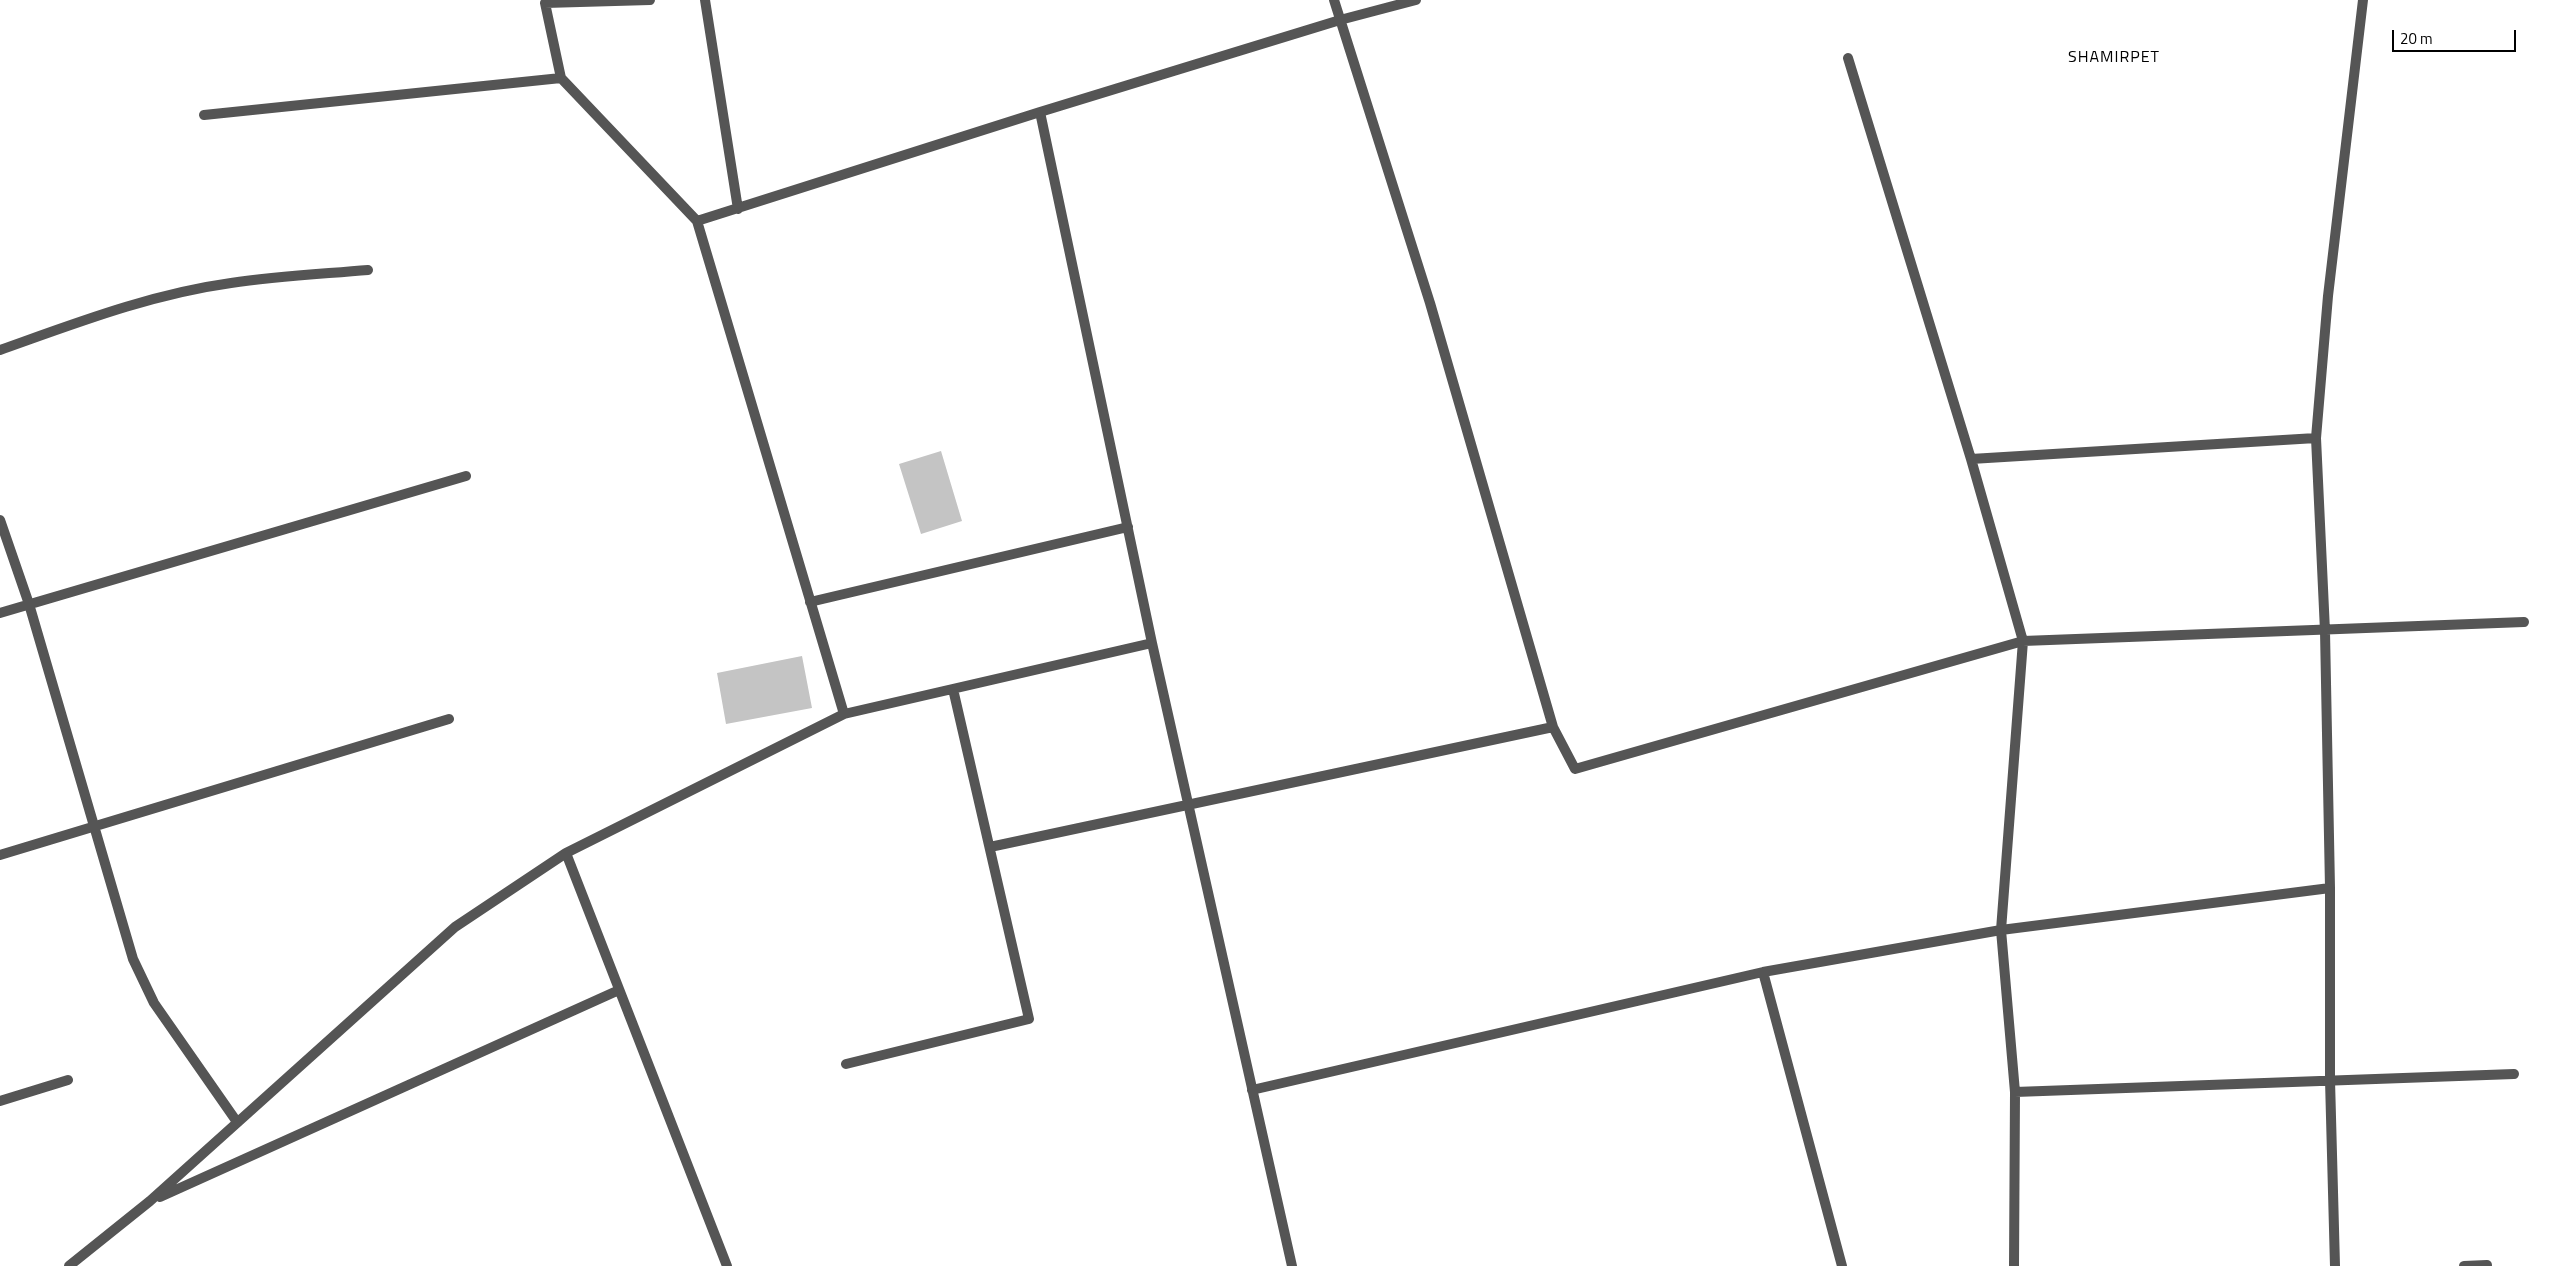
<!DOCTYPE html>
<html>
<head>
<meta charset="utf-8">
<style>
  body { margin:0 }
  #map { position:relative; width:2574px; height:1266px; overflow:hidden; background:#fff; font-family:"Titillium Web",sans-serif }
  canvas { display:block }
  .scale { position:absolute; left:2392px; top:30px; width:124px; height:22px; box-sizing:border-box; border:2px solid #000; border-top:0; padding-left:6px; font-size:15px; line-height:18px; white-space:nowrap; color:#000; -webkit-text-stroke:4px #fff; paint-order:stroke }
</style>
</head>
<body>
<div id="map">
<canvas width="2574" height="1266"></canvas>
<div class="scale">20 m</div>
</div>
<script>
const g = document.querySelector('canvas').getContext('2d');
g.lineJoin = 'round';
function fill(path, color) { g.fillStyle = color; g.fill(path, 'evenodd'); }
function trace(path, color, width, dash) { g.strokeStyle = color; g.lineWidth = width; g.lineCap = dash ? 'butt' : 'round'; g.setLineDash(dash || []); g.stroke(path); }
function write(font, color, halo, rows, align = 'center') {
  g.font = font + ' "Titillium Web",sans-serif'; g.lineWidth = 4.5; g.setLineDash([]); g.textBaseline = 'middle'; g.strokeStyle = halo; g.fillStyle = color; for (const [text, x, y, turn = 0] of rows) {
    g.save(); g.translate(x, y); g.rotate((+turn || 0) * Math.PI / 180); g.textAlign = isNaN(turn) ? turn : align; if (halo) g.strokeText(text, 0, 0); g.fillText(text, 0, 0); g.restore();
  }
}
fill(new Path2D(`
  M 941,451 L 962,521 L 921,534 L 899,464 Z
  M 802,656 L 812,708 L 726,724 L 717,673 Z`), '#c4c4c4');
trace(new Path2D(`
  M 705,0 L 738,209
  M 1334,0 L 1430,303 L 1553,727 L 1575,769 L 2023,641 L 2524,622
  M 1848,58 L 1971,459 L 2023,641 L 2001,930 L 2015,1092 L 2014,1266
  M 561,78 L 545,3 L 650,0
  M 204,115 L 561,78 L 697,221 L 844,714
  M 697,221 L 1040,112
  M 0,350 C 76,323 151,294 231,283 C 276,276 322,274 368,270
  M 1971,459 L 2316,438
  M 0,520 L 29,604 L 133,959 L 154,1003 L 237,1122
  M 810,602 L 1128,527
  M 0,613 L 466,476
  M 990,847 L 1553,727
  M 566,853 L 727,1266
  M 0,855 L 449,719
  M 1763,972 L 1842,1266
  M 846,1064 L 1029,1019 L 953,689
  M 1252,1090 L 1763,972 L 2001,930 L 2330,888
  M 2015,1092 L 2514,1074
  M 0,1101 L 68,1080
  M 160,1197 L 619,990
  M 69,1266 L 150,1201 L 455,927 L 566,853 L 844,714 L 1152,643
  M 1292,1266 L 1152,643 L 1040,112 L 1340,20 L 1416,0
  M 2335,1266 L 2330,1080 L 2330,888 L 2325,631 L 2316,438 L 2328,296 L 2363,0
  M 2464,1266 L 2487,1265`), '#555', 10);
g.letterSpacing = '1px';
write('16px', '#000', '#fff', [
  ["SHAMIRPET",2114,58]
]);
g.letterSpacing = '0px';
</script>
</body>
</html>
